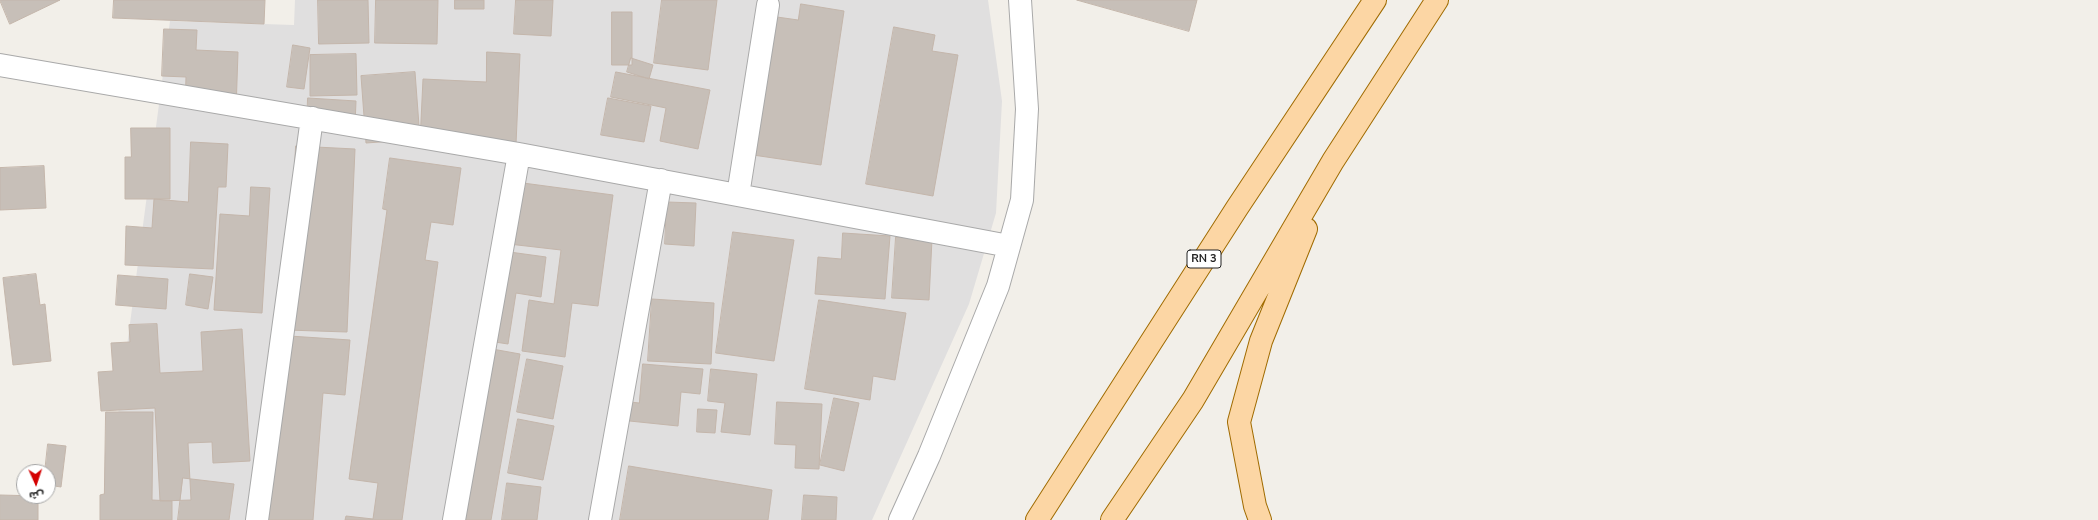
<!DOCTYPE html>
<html>
<head>
<meta charset="utf-8">
<style>
  body { margin:0 }
  #map { position:relative; width:2098px; height:520px; overflow:hidden; background:#f2efe9; font-family:"Nunito Sans","Noto Sans Arabic",sans-serif }
  canvas { display:block }
  .north { position:absolute; left:16px; top:464px; width:40px; height:40px; box-sizing:border-box; background:#fff; border:1px solid #a7a7a7; border-radius:50%; rotate:177deg; font-size:11px; font-weight:700; line-height:16px; text-align:center; color:#222 }
  .north::after { content:''; display:block; margin:auto; width:14px; height:18px; background:#d40000; clip-path:polygon(50% 0,100% 100%,50% 72%,0 100%) }
</style>
</head>
<body>
<div id="map">
<canvas width="2098" height="520"></canvas>
<div class="north">ش</div>
</div>
<script>
const g = document.querySelector('canvas').getContext('2d');
g.lineJoin = 'round';
function fill(path, color) { g.fillStyle = color; g.fill(path, 'evenodd'); }
function trace(path, color, width, dash) { g.strokeStyle = color; g.lineWidth = width; g.lineCap = dash ? 'butt' : 'round'; g.setLineDash(dash || []); g.stroke(path); }
function write(font, color, halo, rows, align = 'center') {
  g.font = font + ' "Nunito Sans",sans-serif'; g.lineWidth = 3; g.setLineDash([]); g.textBaseline = 'middle'; g.strokeStyle = halo; g.fillStyle = color; for (const [text, x, y, turn = 0] of rows) {
    g.save(); g.translate(x, y); g.rotate((+turn || 0) * Math.PI / 180); g.textAlign = isNaN(turn) ? turn : align; if (halo) g.strokeText(text, 0, 0); g.fillText(text, 0, 0); g.restore();
  }
}
fill(new Path2D(`
  M 295,0 L 988,0 L 1002,101 L 996,213 L 969,304 L 872,520 L 104,520 L 170,21 L 294,25 Z`), '#e0dfdf');
const building = new Path2D(`
  M 0,0 L 60,0 L 10,24 Z
  M 114,0 L 265,0 L 264,24 L 113,18 Z
  M 318,0 L 368,0 L 369,43 L 319,44 Z
  M 376,0 L 438,0 L 437,44 L 375,43 Z
  M 455,0 L 484,0 L 484,9 L 455,9 Z
  M 516,0 L 553,0 L 551,36 L 514,34 Z
  M 662,0 L 717,0 L 708,70 L 654,63 Z
  M 1077,0 L 1197,0 L 1189,31 Z
  M 801,4 L 844,11 L 821,165 L 753,155 L 777,17 L 798,20 Z
  M 612,12 L 632,12 L 632,65 L 612,65 Z
  M 894,27 L 935,35 L 932,51 L 958,55 L 933,196 L 866,184 Z
  M 164,29 L 197,30 L 196,50 L 238,52 L 236,110 L 185,108 L 186,77 L 162,76 Z
  M 293,45 L 310,48 L 304,89 L 287,87 Z
  M 487,52 L 520,54 L 516,144 L 420,142 L 423,79 L 486,82 Z
  M 356,54 L 357,95 L 310,96 L 310,55 Z
  M 631,58 L 653,65 L 649,79 L 627,72 Z
  M 415,72 L 420,139 L 366,143 L 361,76 Z
  M 616,72 L 710,90 L 698,149 L 660,141 L 666,108 L 611,97 Z
  M 308,98 L 356,101 L 355,125 L 307,123 Z
  M 608,98 L 651,106 L 644,142 L 601,135 Z
  M 131,128 L 170,128 L 170,199 L 125,199 L 125,157 L 131,157 Z
  M 191,142 L 228,144 L 226,187 L 218,187 L 213,269 L 125,265 L 126,226 L 152,228 L 154,199 L 188,202 Z
  M 296,146 L 355,149 L 347,332 L 287,330 Z
  M 390,158 L 461,168 L 453,225 L 431,222 L 425,260 L 438,262 L 402,520 L 345,520 L 346,516 L 373,519 L 378,483 L 349,479 L 387,210 L 383,209 Z
  M 44,166 L 46,208 L 0,210 L 0,168 Z
  M 508,181 L 613,195 L 598,306 L 572,303 L 565,357 L 522,351 L 529,300 L 554,304 L 561,250 L 500,243 Z
  M 251,187 L 270,188 L 262,313 L 214,310 L 220,214 L 249,216 Z
  M 667,202 L 696,203 L 694,246 L 665,244 Z
  M 733,232 L 794,240 L 774,361 L 716,353 Z
  M 843,233 L 890,236 L 885,299 L 815,294 L 818,257 L 841,259 Z
  M 896,237 L 932,239 L 929,300 L 892,298 Z
  M 495,250 L 546,257 L 541,297 L 516,293 L 508,344 L 482,340 Z
  M 36,274 L 40,305 L 45,304 L 51,361 L 13,365 L 3,278 Z
  M 190,274 L 213,277 L 208,309 L 186,305 Z
  M 118,275 L 168,279 L 166,309 L 116,305 Z
  M 652,299 L 714,303 L 711,364 L 648,361 Z
  M 819,300 L 906,313 L 895,380 L 873,376 L 870,400 L 805,389 Z
  M 157,324 L 160,373 L 203,371 L 201,332 L 242,329 L 250,461 L 213,463 L 212,442 L 188,443 L 191,500 L 160,501 L 155,408 L 101,411 L 98,372 L 113,371 L 111,343 L 130,342 L 129,325 Z
  M 274,335 L 350,340 L 345,395 L 323,393 L 313,520 L 260,520 Z
  M 481,347 L 520,354 L 491,520 L 450,520 Z
  M 527,359 L 563,366 L 553,419 L 517,412 Z
  M 643,364 L 703,369 L 700,394 L 681,392 L 678,426 L 620,420 L 622,401 L 639,403 Z
  M 711,369 L 757,374 L 750,435 L 721,432 L 725,403 L 708,401 Z
  M 834,398 L 859,403 L 844,471 L 820,465 Z
  M 777,402 L 822,404 L 819,469 L 795,468 L 796,445 L 775,444 Z
  M 698,409 L 717,410 L 715,433 L 697,432 Z
  M 106,412 L 153,412 L 152,500 L 172,501 L 172,520 L 100,520 L 100,495 L 104,494 Z
  M 518,419 L 554,426 L 543,480 L 508,473 Z
  M 48,444 L 66,446 L 61,487 L 48,485 L 48,472 L 45,472 Z
  M 629,466 L 772,490 L 768,520 L 620,520 Z
  M 183,478 L 234,484 L 229,520 L 178,520 Z
  M 507,483 L 541,487 L 537,520 L 502,520 Z
  M 0,495 L 38,496 L 38,520 L 0,520 Z
  M 804,495 L 837,497 L 836,520 L 802,520 Z`);
fill(building, '#c7bfb8');
trace(building, '#c4b6ab', 1);
const minor = new Path2D(`
  M 0,65 L 519,154 L 1009,246
  M 738,195 L 768,5
  M 257,520 L 312,118
  M 454,520 L 519,154
  M 600,520 L 661,180
  M 900,520 L 929,456 L 998,286 L 1022,200 L 1027,109 L 1020,0`);
const primary = new Path2D(`
  M 1037,520 L 1237,208 L 1375,0
  M 1112,520 L 1193,400 L 1333,161 L 1437,0
  M 1260,520 L 1255,506 L 1239,422 L 1261,341 L 1306,229`);
trace(minor, '#a9a9a9', 24);
trace(primary, '#a06b00', 24);
trace(minor, '#fff', 22);
trace(primary, '#fcd6a4', 22);
for (const [x, y, w] of [
  [1204,259,34]
]) { const box = new Path2D(); box.roundRect(x - w / 2, y - 9, w, 18, 3); g.fillStyle = '#fff'; g.fill(box); trace(box, '#222', 1); }
write('bold 11px', '#222', null, [
  ["RN 3",1204,259]
]);
</script>
</body>
</html>
